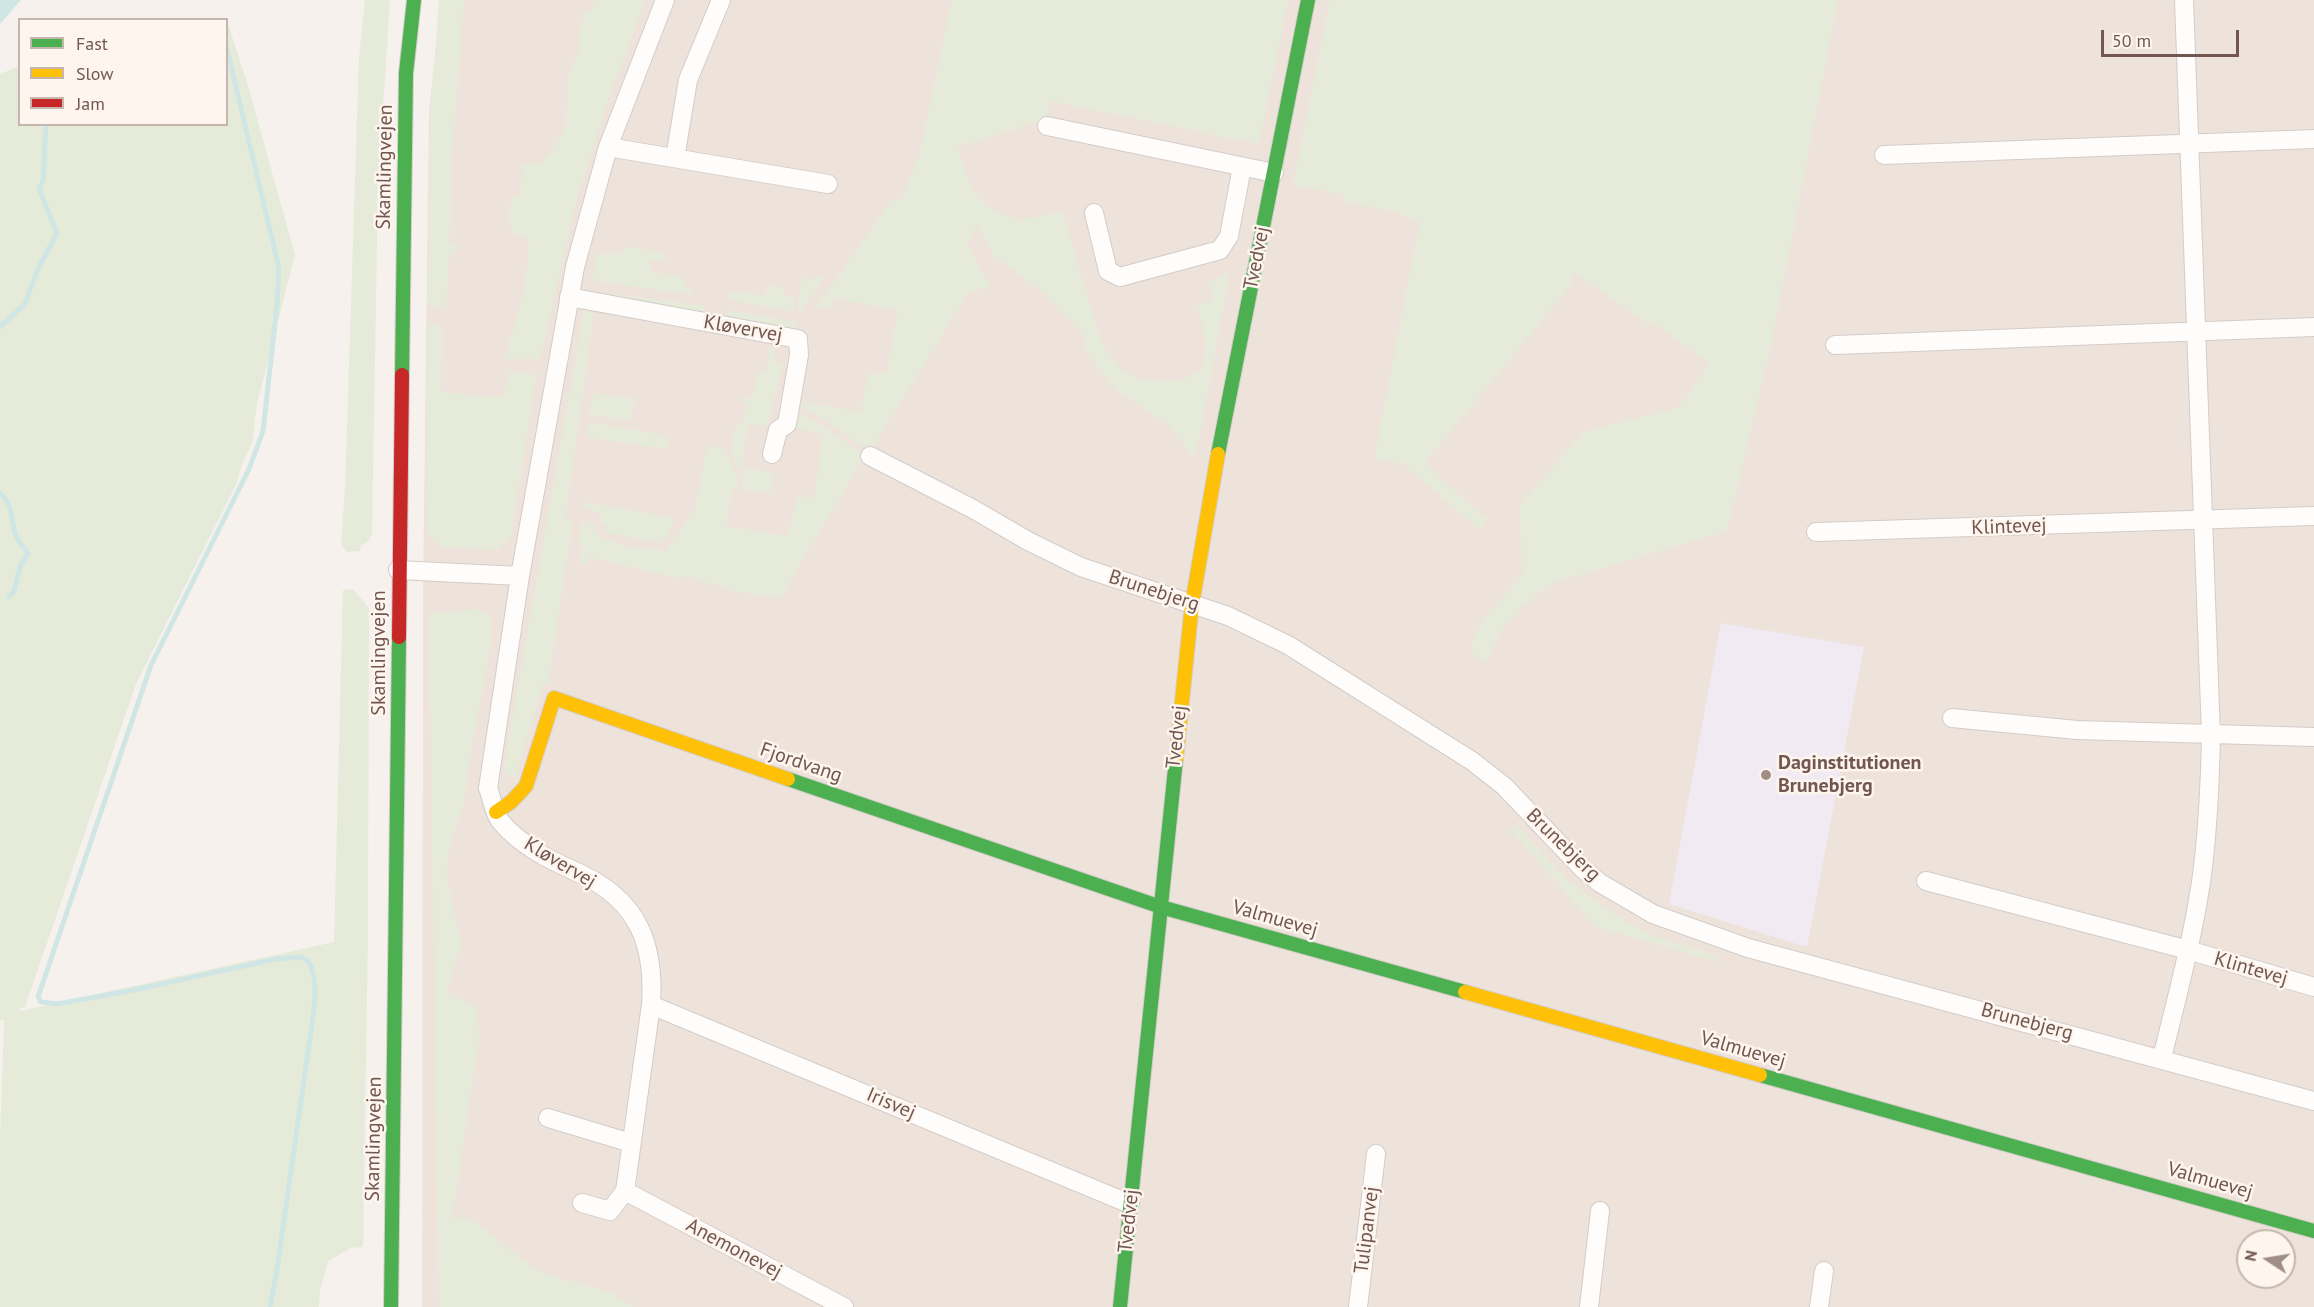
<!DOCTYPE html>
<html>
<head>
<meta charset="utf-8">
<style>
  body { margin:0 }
  #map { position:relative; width:2314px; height:1307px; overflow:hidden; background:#f6f1ed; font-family:"PT Sans",sans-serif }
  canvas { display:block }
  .legend { position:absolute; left:18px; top:18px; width:210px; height:108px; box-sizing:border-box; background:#fdf5ee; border:2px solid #c5b6ae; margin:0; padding:8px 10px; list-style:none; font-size:18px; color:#71574f }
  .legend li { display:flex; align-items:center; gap:12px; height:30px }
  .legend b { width:30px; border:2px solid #c5b6ae }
  .north { position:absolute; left:2236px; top:1229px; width:60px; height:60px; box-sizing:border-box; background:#fdf5ee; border:2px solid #c5b6ae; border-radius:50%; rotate:282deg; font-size:16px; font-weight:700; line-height:24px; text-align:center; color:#71574f }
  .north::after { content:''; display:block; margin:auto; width:21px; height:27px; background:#a08d86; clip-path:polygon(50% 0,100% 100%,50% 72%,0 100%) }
  .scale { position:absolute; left:2101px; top:30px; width:138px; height:27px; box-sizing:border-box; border:3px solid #71574f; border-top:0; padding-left:8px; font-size:18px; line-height:21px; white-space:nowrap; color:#71574f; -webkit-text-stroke:4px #fdf5ee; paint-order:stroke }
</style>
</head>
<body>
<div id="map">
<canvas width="2314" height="1307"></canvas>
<ul class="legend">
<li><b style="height:8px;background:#4caf50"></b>Fast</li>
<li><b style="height:8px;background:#ffc107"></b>Slow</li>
<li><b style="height:8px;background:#c62828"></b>Jam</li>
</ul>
<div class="north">N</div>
<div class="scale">50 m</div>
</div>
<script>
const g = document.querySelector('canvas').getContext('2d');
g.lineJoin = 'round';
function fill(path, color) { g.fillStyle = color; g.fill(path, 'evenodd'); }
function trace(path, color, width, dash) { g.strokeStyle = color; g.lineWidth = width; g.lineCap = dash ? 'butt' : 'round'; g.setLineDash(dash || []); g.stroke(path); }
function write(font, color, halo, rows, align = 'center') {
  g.font = font + ' "PT Sans",sans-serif'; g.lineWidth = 5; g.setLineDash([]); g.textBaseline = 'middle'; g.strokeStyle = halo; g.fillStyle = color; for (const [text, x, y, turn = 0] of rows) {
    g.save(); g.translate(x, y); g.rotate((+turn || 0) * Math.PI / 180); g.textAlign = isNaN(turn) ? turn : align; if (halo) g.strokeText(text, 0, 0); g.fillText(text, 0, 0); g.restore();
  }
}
fill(new Path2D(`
  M 441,0 L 2314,0 L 2314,1307 L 422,1307 L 423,591 L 429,110 ZM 2248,1241 L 2284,1241 L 2284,1277 L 2248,1277 Z`), '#eee3db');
fill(new Path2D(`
  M 1721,623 L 1864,647 L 1807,947 L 1669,904 Z`), '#f2eaf2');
fill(new Path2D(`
  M 365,0 L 390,0 L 378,186 L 372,533 L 369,541 L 361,546 L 360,551 L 347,552 L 341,545 L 345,489 L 359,57 Z
  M 439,0 L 464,0 L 451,168 L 449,243 L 460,247 L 449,258 L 446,311 L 428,303 L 431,109 Z
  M 594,0 L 645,0 L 606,106 L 576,202 L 540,359 L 504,359 C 518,318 528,282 529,238 L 512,233 L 510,222 L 511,196 L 519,197 L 523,163 L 541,163 L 551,153 L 566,127 L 568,75 L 579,50 L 580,29 L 585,11 L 593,11 Z
  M 952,0 L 1288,0 L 1259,144 L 1051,101 L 1046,119 L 957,147 L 972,191 L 994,212 L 1021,220 L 1063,212 L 1098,333 C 1104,349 1114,364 1128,374 C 1137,382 1176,383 1187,378 C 1194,375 1201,369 1204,362 C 1210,344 1202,324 1197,307 L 1213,300 L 1209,281 L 1230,272 L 1195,459 L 1170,427 L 1117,390 L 1089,356 L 1081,332 L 1043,293 L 994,256 L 977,225 L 967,244 L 990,286 L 968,293 L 878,439 L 868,451 L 814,412 L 801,408 L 802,402 L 861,412 L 868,373 L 886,374 L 898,310 L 834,298 L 833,309 L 816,307 L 891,201 L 902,199 L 919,156 Z
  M 1330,0 L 1838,0 L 1772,340 L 1727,531 L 1552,583 L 1524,605 L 1500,632 L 1486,664 L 1470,651 L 1480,624 L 1522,575 L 1520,505 L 1583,432 L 1678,408 L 1709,364 L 1655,323 L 1649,325 L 1574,272 L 1569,287 L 1425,463 L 1487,520 L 1480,530 L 1402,463 L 1374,459 L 1420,221 L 1395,212 L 1344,201 L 1343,194 L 1293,185 Z
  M 227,21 L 247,82 L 295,255 L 257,404 L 252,444 L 241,467 L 237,483 L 136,684 L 25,1007 L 21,1008 L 20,1011 L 334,942 L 343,590 L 353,589 L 369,608 L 368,934 L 363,1247 L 351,1248 L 328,1261 L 320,1290 L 319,1307 L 0,1307 L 0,1138 L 4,1020 L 0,1020 L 0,74 L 19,66 L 20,124 L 226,124 Z
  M 627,246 L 667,254 L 666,261 L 651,260 L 650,272 L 684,278 L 685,287 L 694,290 L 693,295 L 591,280 L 592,274 L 596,274 L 596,254 L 603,253 L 620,254 Z
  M 816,276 L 824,277 L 801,312 L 797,311 L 802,278 L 814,280 Z
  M 769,285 L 784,288 L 783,294 L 794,298 L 792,311 L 729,300 L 731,291 L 764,296 Z
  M 610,293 L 704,306 L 703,314 L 609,297 Z
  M 584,310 L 594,313 L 565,517 L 572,524 L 548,684 L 543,683 L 515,777 L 503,773 Z
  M 728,310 L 796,322 L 795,329 L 728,318 Z
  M 428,321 L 442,329 L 441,392 L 503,398 L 509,371 L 536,375 L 511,536 L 497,550 L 441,547 L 427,534 Z
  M 771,346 L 776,347 L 774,362 L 782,364 L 768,426 L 748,424 L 741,470 L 737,469 L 731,450 L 736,423 L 743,424 L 747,404 L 741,402 L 742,397 L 752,398 L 758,372 L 765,373 Z
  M 593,393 L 635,399 L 630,421 L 589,414 Z
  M 801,415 L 817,422 L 865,455 L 780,598 L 734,591 L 685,575 L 677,578 L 589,557 L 587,564 L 580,562 L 583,545 L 579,544 L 583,520 L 593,523 C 600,549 643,548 666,551 L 695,509 L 707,446 L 726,449 L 726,452 L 734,473 L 738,474 L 737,488 L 732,488 L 726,526 L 788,536 L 797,496 L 814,498 L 823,434 L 796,428 L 797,420 Z
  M 589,422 L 668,436 L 667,449 L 586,437 Z
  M 746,468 L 774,474 L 771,493 L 742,489 Z
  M 584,502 L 674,518 L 673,524 L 661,543 L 605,532 L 607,524 L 600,523 L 601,514 L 584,508 Z
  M 481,609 L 491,618 L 491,643 L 471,751 L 464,803 L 450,845 L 446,872 L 461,945 L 447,991 L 477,1008 L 479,1039 L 452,1218 L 471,1219 L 539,1272 L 611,1293 L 634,1307 L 439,1307 L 429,613 Z
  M 1515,823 L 1567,880 L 1616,916 L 1656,937 L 1709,953 L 1722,963 L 1596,927 L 1511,831 Z`), '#e6ebd9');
fill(new Path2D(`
  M 0,0 L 21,0 L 0,24 Z`), '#d0e6e5');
trace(new Path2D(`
  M 226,45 L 279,268 L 277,305 L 263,431 L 249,469 L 151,665 L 38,997 L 41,1002 L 57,1004 L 134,990 L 276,959 L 301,957 L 309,962 C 320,984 313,1014 310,1038 L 277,1270 L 270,1307
  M 0,327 L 25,304 L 37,271 L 57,233 L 39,189 L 43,181 L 46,124
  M 0,493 C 16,508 9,521 17,538 C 20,544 25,547 28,554 L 20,566 L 14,592 L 9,597`), '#d0e6e5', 5);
const street = new Path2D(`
  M 1047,126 L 1274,173
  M 608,147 L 828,184
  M 1884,155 L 2314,139
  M 675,158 L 688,80 L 721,0
  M 1094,213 L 1108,271 L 1120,277 L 1220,250 L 1229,236 L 1242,167
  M 569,297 L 798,339 L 799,355 L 787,424 L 778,430 L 772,454
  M 1835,345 L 2314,327
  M 870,456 L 973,509 L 1028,541 L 1081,567 L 1228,616 L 1288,645 L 1472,761 L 1504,786 L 1583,869 L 1600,883 L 1653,914 L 1748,948 L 2314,1101
  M 1816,532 L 2314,516
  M 398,570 L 520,576
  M 1952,718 L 2077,730 L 2314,737
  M 1926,881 L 2188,950 L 2314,987
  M 651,1005 L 1130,1204
  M 2162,1058 C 2176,1000 2192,942 2201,882 C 2208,833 2210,784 2211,735 L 2184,0
  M 548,1118 L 631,1143
  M 625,1191 L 844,1307
  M 582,1203 L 610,1211 L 625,1191 L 651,1005 C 655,944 638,901 581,874 C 552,861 522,847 501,822 C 494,814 492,799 488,788 L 520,576 L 575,267 L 608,147 L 665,0
  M 1358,1307 L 1376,1154
  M 1589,1307 L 1600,1211
  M 1819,1307 L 1824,1271`);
const fast = new Path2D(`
  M 402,375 L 406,73 L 414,0
  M 1218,454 L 1308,0
  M 788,779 L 1161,907 L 1465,992
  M 1760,1075 L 2314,1231
  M 391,1307 L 399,637
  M 1120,1307 L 1176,759`);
const slow = new Path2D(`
  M 1176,759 L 1192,604 L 1218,454
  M 496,812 L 511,802 L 526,786 L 554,698 L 788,779
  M 1465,992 L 1760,1075`);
const jam = new Path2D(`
  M 399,637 L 402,375`);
trace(street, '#d3ccc8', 20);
trace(fast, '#d5cdca', 16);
trace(slow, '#d5cdca', 16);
trace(jam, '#d5cdca', 16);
trace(street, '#fefdfc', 18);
trace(fast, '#4caf50', 14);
trace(slow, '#ffc107', 14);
trace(jam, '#c62828', 14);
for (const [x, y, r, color] of [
  [1766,775,6,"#a08d86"]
]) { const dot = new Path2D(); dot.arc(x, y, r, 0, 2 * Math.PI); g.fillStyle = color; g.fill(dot); trace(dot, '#fdf5ee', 2); }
write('20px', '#71574f', '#fdf5ee', [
  ["Skamlingvejen",385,167,-89],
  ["Tvedvej",1257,258,-79],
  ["Kløvervej",743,329,10],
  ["Klintevej",2009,527,-2],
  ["Brunebjerg",1154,591,18],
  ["Skamlingvejen",379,653,-90],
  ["Tvedvej",1177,737,-84],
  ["Fjordvang",801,763,19],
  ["Brunebjerg",1563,845,44],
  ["Kløvervej",560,863,31],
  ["Valmuevej",1275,919,16],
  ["Klintevej",2251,969,16],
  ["Brunebjerg",2027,1022,15],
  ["Valmuevej",1743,1050,16],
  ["Irisvej",891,1104,23],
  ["Skamlingvejen",374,1139,-89],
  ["Valmuevej",2210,1181,16],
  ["Tvedvej",1129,1221,-84],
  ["Tulipanvej",1367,1230,-83],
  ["Anemonevej",734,1249,28]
]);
write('bold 20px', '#71574f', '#fdf5ee', [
  ["Daginstitutionen",1778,763],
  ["Brunebjerg",1778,786]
], 'left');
</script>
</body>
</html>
